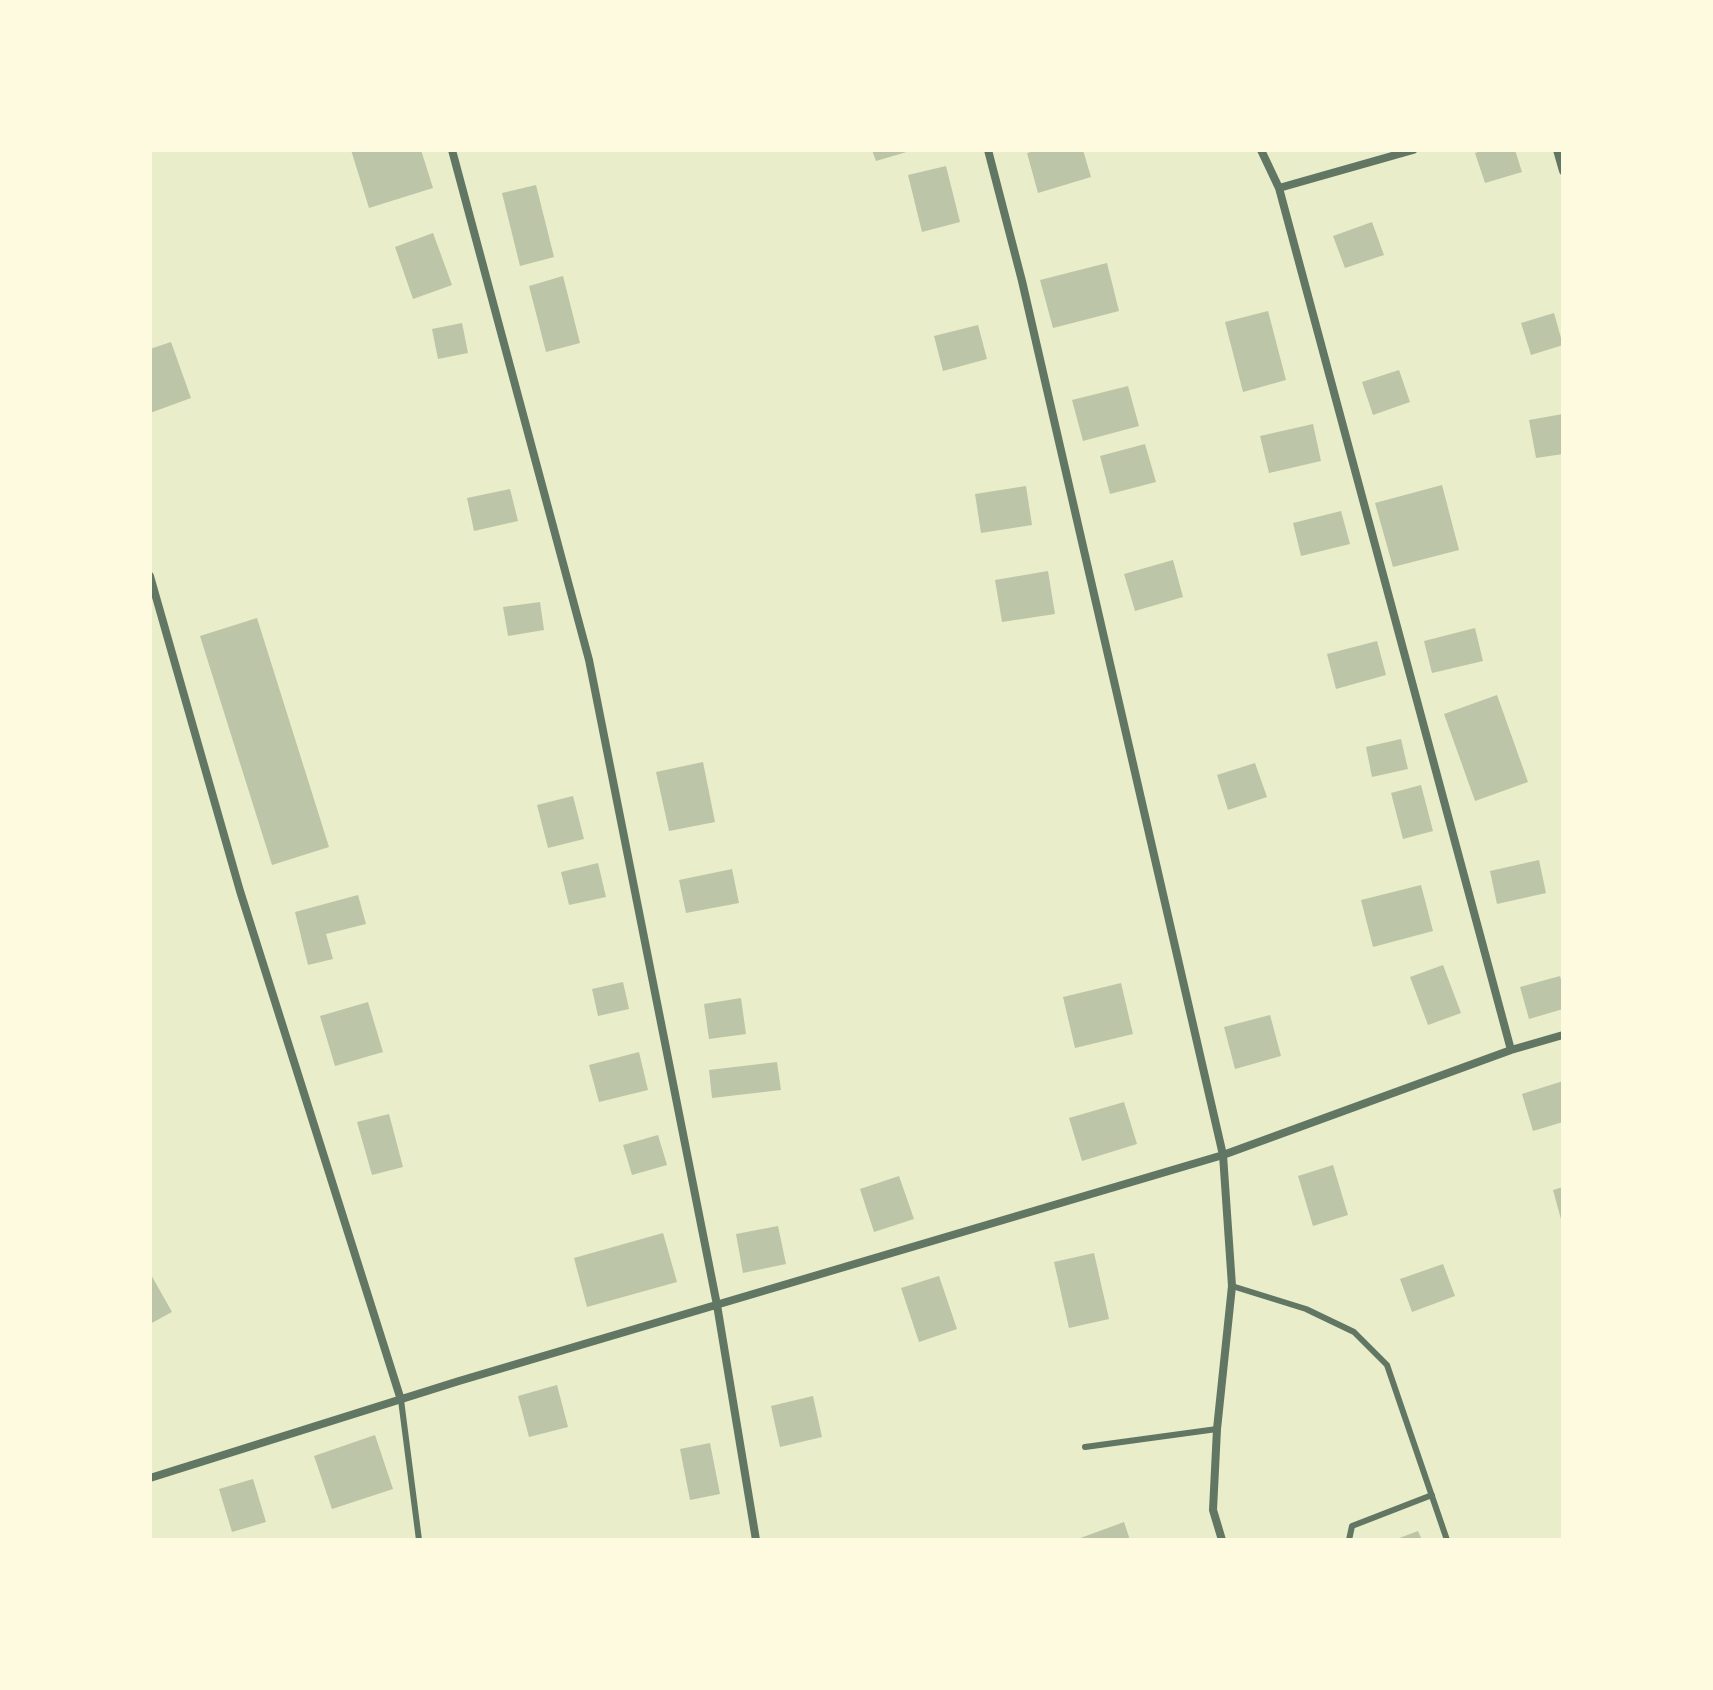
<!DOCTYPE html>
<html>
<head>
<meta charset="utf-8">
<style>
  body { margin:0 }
  #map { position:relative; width:1713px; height:1690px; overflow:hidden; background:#e9edc9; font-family:"Noto Sans",sans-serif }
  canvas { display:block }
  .frame { position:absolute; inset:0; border:152px solid #fefae0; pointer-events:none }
</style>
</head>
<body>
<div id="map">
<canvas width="1713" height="1690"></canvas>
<div class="frame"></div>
</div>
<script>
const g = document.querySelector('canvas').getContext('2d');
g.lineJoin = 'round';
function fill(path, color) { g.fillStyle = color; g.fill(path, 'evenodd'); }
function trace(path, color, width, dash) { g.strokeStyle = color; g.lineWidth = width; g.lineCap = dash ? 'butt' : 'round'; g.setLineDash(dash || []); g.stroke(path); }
fill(new Path2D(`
  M 351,150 L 421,150 L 433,188 L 369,208 Z
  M 872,150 L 910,150 L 910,151 L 876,161 Z
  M 1039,150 L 1083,150 L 1091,177 L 1038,193 L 1027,153 Z
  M 1484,150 L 1515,150 L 1522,172 L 1485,183 L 1475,153 Z
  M 946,166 L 960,222 L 922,232 L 908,175 Z
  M 536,185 L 554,257 L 520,266 L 502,193 Z
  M 1372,222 L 1384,255 L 1345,268 L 1333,236 Z
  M 433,233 L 452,285 L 413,299 L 395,247 Z
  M 1107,263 L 1119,311 L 1053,328 L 1040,280 Z
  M 563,276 L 580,343 L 546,352 L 529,286 Z
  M 1268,311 L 1286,380 L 1243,392 L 1225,322 Z
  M 1554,313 L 1563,345 L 1531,355 L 1521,323 Z
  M 462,323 L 468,353 L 438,359 L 432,329 Z
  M 978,325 L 987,359 L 943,371 L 934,336 Z
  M 171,342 L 191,398 L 150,413 L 150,349 Z
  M 1399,370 L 1410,402 L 1373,415 L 1362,382 Z
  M 1128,386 L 1139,426 L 1083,441 L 1072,400 Z
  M 1563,414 L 1563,454 L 1536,458 L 1529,420 Z
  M 1313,424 L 1321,461 L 1269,473 L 1260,436 Z
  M 1145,444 L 1156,482 L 1110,494 L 1100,456 Z
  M 1442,485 L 1459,550 L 1393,567 L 1375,503 Z
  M 1026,486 L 1032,525 L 981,533 L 975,494 Z
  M 510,489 L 518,521 L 474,531 L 467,498 Z
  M 1341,511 L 1350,544 L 1301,556 L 1293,523 Z
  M 1173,560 L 1183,597 L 1135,611 L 1124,574 Z
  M 1048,571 L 1055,614 L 1002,622 L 995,580 Z
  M 540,602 L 544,630 L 508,636 L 503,607 Z
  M 257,618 L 329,847 L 272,865 L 200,636 Z
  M 1475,628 L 1483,661 L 1432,673 L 1424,641 Z
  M 1377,641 L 1386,675 L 1336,689 L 1327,654 Z
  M 1497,695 L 1528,782 L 1475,801 L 1444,714 Z
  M 1401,739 L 1408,769 L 1372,777 L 1366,747 Z
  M 703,762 L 715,822 L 669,831 L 656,772 Z
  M 1255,763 L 1267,797 L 1228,810 L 1217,775 Z
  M 1421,785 L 1433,831 L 1403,839 L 1391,793 Z
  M 573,796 L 584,839 L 548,848 L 537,805 Z
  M 1539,860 L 1546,893 L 1497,904 L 1490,871 Z
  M 598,863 L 606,897 L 569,905 L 561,872 Z
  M 732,869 L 739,903 L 686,913 L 679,880 Z
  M 1421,885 L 1433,931 L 1373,947 L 1361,900 Z
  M 358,895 L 366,924 L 326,934 L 333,959 L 308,965 L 295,912 Z
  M 1443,965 L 1461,1013 L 1428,1025 L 1410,977 Z
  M 1560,976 L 1563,987 L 1563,1009 L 1529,1019 L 1520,987 Z
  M 623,982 L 629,1009 L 598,1016 L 592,989 Z
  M 1121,983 L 1133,1034 L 1075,1048 L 1063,997 Z
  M 741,998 L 746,1034 L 709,1039 L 704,1004 Z
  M 368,1002 L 383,1052 L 335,1066 L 320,1016 Z
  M 1270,1015 L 1281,1056 L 1235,1069 L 1224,1027 Z
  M 639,1052 L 648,1090 L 599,1102 L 589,1065 Z
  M 777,1062 L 781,1090 L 712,1098 L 709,1070 Z
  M 1563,1081 L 1563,1122 L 1533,1131 L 1522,1094 Z
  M 1124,1102 L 1137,1144 L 1082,1161 L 1069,1118 Z
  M 389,1114 L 403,1167 L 372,1175 L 357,1122 Z
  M 658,1135 L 667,1165 L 632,1175 L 623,1145 Z
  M 1333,1165 L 1348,1215 L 1313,1226 L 1298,1176 Z
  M 899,1176 L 914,1219 L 874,1232 L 860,1189 Z
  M 1563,1187 L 1563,1223 L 1562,1223 L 1553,1190 Z
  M 778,1226 L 786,1264 L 743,1273 L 736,1234 Z
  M 663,1233 L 677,1282 L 587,1307 L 574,1258 Z
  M 1094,1253 L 1109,1319 L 1069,1328 L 1054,1262 Z
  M 1443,1264 L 1455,1296 L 1412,1312 L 1400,1279 Z
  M 150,1273 L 172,1312 L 150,1324 Z
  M 939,1276 L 957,1329 L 919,1342 L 901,1288 Z
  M 557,1385 L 568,1427 L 529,1437 L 518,1396 Z
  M 813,1396 L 822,1437 L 780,1447 L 771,1406 Z
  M 375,1435 L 393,1489 L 332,1509 L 314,1456 Z
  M 710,1443 L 720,1494 L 690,1500 L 680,1449 Z
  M 253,1479 L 266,1522 L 232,1532 L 219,1489 Z
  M 1124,1522 L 1130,1540 L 1075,1540 Z
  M 1418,1531 L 1422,1540 L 1394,1540 Z`), '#bcc5a7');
trace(new Path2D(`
  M 1232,1286 L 1306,1309 L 1354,1332 L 1387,1365 L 1447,1540
  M 401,1400 L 419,1540
  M 1085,1447 L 1217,1429
  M 1349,1540 L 1352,1526 L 1432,1495`), '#617663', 6);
trace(new Path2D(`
  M 452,150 L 589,660 L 717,1305 L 756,1540
  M 988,150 L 1022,281 L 1223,1155 L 1232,1286 L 1217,1429 L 1213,1510 L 1222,1540
  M 1261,150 L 1279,188 L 1511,1050
  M 1557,150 L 1563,171
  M 1279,188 L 1413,150
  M 150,576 L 240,891 L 401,1400
  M 150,1478 L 459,1381 L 1223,1155 L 1511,1050 L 1563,1035`), '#617663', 8);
</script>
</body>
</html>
